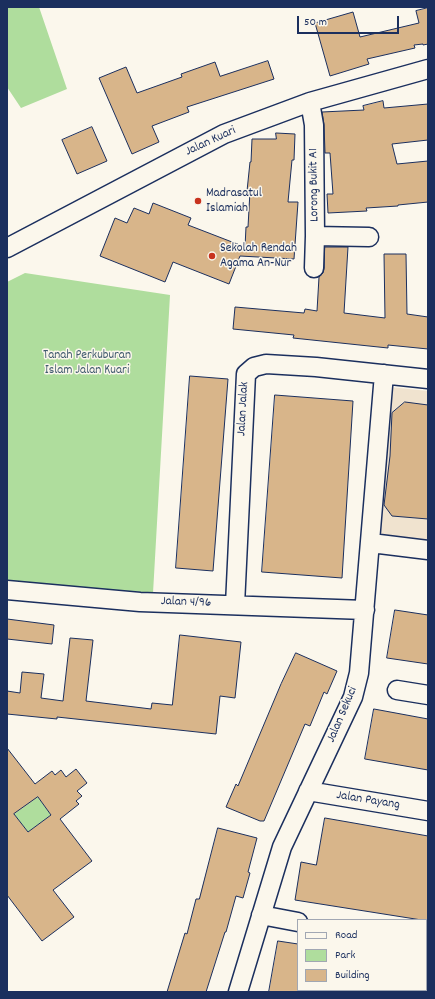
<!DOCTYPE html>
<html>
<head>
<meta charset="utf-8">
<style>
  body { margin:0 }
  #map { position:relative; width:435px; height:999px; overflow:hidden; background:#fbf7ec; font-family:Dekko,sans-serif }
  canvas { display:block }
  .frame { position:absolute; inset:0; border:8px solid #1b2f5e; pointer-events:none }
  .legend { position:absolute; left:297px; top:919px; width:130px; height:72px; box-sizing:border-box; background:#fbf7ec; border:1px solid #a1a7b3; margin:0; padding:5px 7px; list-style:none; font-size:12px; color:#1b2f5e }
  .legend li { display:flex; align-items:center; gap:8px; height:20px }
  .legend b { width:20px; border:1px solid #a1a7b3 }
  .scale { position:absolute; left:297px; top:16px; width:102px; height:18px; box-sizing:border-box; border:2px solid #1b2f5e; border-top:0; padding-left:5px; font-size:12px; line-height:14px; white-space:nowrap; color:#1b2f5e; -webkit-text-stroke:3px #fbf7ec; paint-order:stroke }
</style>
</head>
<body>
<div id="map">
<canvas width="435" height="999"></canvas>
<div class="frame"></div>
<ul class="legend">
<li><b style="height:5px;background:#fbf7ec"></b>Road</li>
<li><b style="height:11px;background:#afdd9d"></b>Park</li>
<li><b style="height:11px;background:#d8b58a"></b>Building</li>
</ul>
<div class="scale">50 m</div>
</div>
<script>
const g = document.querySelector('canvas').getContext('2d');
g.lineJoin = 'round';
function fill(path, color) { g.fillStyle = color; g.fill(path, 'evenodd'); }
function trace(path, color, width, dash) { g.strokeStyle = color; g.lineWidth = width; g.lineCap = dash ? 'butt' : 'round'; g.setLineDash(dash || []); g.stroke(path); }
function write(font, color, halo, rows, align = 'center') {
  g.font = font + ' Dekko,sans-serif'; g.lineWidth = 3; g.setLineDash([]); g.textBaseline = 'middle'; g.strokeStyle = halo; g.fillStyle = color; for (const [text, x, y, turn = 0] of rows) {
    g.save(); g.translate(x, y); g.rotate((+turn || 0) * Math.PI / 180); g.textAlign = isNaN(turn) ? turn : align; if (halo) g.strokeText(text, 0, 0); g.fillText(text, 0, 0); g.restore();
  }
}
fill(new Path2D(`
  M 390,387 L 428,391 L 428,540 L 376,535 Z`), '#f0e3cf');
fill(new Path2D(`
  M 7,7 L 39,7 L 67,89 L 21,108 L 7,87 Z
  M 25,273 L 170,295 L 153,593 L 7,582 L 7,282 Z
  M 38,797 L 51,815 L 28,832 L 14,814 Z`), '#afdd9d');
const building = new Path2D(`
  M 428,8 L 428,44 L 423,45 L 423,44 L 414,45 L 415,48 L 367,59 L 369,64 L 330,76 L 315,23 L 353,12 L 360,37 L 419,23 L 416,11 Z
  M 268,61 L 274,79 L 187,107 L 189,112 L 152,126 L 159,142 L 132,154 L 99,78 L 126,67 L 137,93 L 182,77 L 181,74 L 215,62 L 220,76 Z
  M 383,101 L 384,108 L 428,104 L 428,140 L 392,144 L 397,164 L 428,161 L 428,202 L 398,205 L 398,206 L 366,208 L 367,211 L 328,213 L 327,194 L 333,194 L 330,153 L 325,153 L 324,125 L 322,112 L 364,110 L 363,106 Z
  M 92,127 L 107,161 L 77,174 L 62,140 Z
  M 276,133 L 295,134 L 294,160 L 292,160 L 288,202 L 298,202 L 294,259 L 240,256 L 229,284 L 173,262 L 165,282 L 100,256 L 115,218 L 127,223 L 134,208 L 149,214 L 153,203 L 191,218 L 188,225 L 245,247 L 246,227 L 248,227 L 250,191 L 247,191 L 250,162 L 251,162 L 252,139 L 276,139 Z
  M 325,247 L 348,247 L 344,313 L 385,318 L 384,254 L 406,254 L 407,314 L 428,317 L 428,349 L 388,345 L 388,348 L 293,338 L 294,335 L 233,329 L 235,307 L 304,313 L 305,309 L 317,311 L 319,277 L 323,273 L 324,269 Z
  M 190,376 L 228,379 L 213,571 L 176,568 Z
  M 275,395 L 353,401 L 342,578 L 262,572 Z
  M 405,402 L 428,405 L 428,519 L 392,516 L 384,505 L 390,456 L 392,413 Z
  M 395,610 L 428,615 L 428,664 L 387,658 Z
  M 7,619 L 54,625 L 52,644 L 7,639 Z
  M 180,635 L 241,642 L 235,698 L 220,696 L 216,734 L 57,717 L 57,719 L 7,714 L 7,691 L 20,693 L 22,672 L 44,674 L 41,698 L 63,701 L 70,638 L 93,640 L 86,701 L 151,709 L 152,703 L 172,705 Z
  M 296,653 L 337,671 L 327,694 L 324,692 L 310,726 L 305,724 L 264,821 L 260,821 L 226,807 L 236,784 L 238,786 L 281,684 Z
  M 374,709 L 428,719 L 428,770 L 365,759 Z
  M 7,748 L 35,784 L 52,771 L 55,775 L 61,770 L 66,777 L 76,769 L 87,783 L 77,791 L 82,796 L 76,801 L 79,804 L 60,819 L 92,861 L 53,890 L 74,917 L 42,941 L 7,895 ZM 38,797 L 51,815 L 28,832 L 14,814 Z
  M 325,818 L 428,836 L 428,921 L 295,900 L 301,862 L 316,865 Z
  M 218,828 L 257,838 L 248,872 L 250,873 L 243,898 L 236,896 L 226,932 L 225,932 L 206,992 L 167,992 L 185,933 L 187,934 L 196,899 L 199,899 Z
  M 278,941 L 298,944 L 298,992 L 269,992 Z`);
fill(building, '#d8b58a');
trace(building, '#1b2f5e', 1);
const minor = new Path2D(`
  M 310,102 L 314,125 L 315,236 L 314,268
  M 315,236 L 369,237
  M 7,248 L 224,134 L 310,102 L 428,69
  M 371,543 L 428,550
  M 7,590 L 140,602 L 365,610
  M 235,605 L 246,374 L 254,367 L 266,364 L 316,367 L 428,379
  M 397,690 L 428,695
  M 308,791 L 428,811
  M 261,915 L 298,922
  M 426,944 L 428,944
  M 238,992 L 282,847 L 353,697 L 359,673 L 384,374`);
trace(minor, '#1b2f5e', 21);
trace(minor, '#fbf7ec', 18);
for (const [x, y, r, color] of [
  [198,201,4,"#c8321e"],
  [212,256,4,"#c8321e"]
]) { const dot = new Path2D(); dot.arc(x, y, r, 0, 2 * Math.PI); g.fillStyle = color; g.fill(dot); trace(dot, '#fbf7ec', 1.5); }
write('13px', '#1b2f5e', '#fbf7ec', [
  ["Jalan Kuari",211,142,-25],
  ["Lorong Bukit A1",315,185,-91],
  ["Jalan Jalak",244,409,-87],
  ["Jalan 4/96",186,603,2],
  ["Jalan Sekuci",343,715,-67],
  ["Jalan Payang",368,801,9]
]);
write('13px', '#1b2f5e', '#fbf7ec', [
  ["Madrasatul",206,194],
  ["Islamiah",206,209],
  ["Sekolah Rendah",220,249],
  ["Agama An-Nur",220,264]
], 'left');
write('13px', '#405a6e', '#fbf7ec', [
  ["Tanah Perkuburan",87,356],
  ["Islam Jalan Kuari",87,371]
]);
</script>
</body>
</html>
